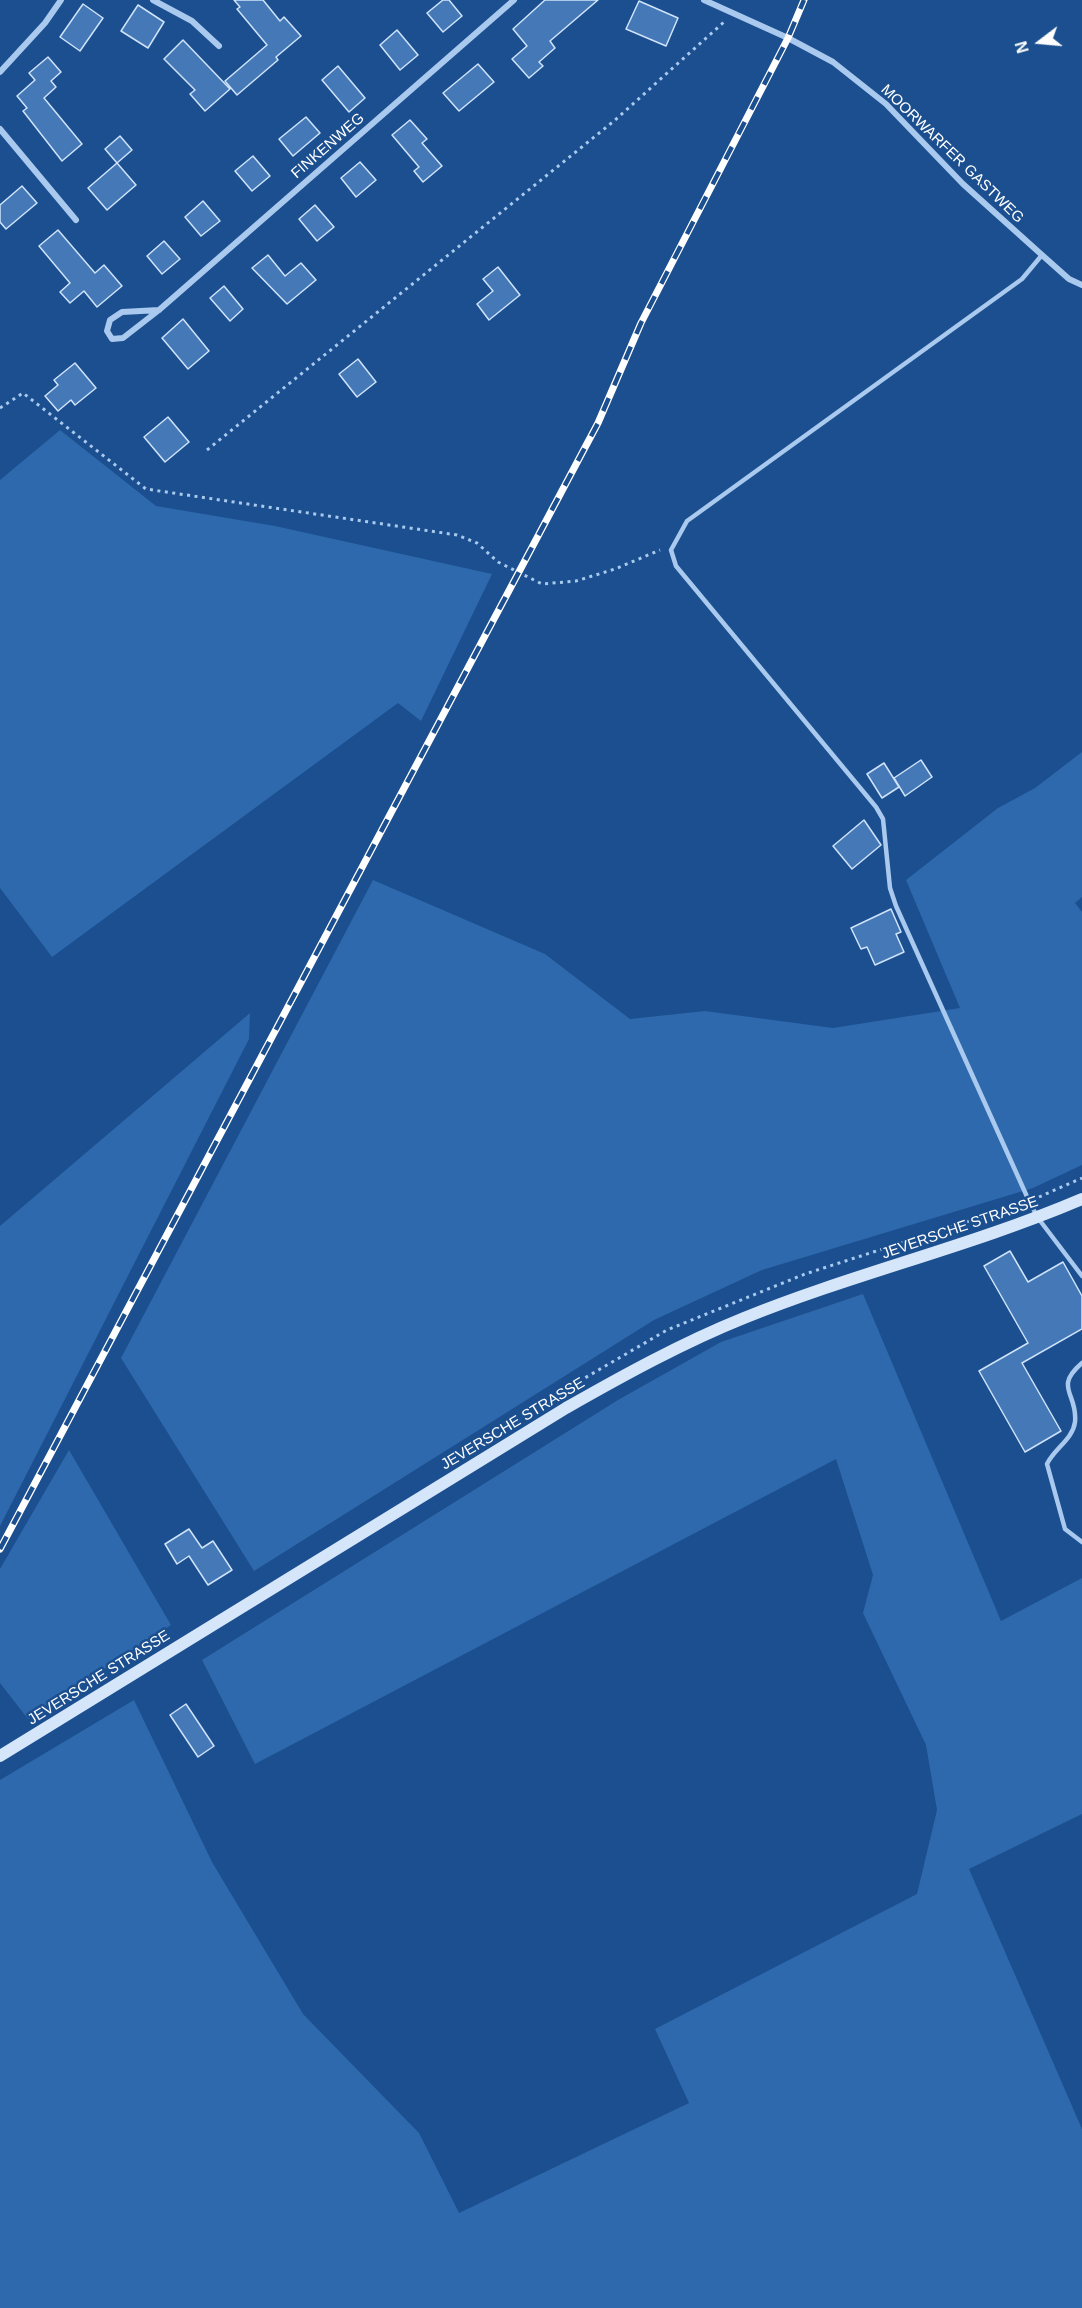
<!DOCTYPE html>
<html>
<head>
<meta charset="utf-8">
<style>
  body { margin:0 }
  #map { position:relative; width:1082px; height:2308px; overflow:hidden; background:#1b4f8f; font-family:Arial,sans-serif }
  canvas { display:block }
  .north { position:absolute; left:1010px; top:12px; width:60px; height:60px; -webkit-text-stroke:4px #1b4f8f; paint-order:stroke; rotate:254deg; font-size:16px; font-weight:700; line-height:24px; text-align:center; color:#fff }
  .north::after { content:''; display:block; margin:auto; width:21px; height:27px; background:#fff; clip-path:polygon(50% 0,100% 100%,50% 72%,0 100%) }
</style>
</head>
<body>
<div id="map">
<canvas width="1082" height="2308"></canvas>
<div class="north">N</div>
</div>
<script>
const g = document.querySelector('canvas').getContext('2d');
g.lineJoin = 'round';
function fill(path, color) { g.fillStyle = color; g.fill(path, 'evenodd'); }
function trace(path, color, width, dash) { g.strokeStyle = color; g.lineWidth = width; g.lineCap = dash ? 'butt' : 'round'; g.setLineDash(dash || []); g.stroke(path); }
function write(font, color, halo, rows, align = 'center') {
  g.font = font + ' Arial,sans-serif'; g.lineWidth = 5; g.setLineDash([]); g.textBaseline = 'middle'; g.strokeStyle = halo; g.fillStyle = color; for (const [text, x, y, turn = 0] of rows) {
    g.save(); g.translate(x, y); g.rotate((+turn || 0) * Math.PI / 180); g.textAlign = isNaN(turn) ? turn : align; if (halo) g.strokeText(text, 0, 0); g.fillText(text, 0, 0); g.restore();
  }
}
fill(new Path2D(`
  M 60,430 L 156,506 L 275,526 L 492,574 L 421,721 L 398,703 L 52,957 L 0,888 L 0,480 Z
  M 1082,752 L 1082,897 L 1075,903 L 1082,912 L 1082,1165 L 1033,1188 L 762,1270 L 654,1320 L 254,1571 L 121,1358 L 373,880 L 545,954 L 630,1019 L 705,1011 L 833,1028 L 960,1008 L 906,880 L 998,808 L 1035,788 Z
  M 250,1013 L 249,1039 L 0,1526 L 0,1226 Z
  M 863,1294 L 1001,1621 L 1082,1578 L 1082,1814 L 969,1869 L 1082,2129 L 1082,2308 L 0,2308 L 0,1780 L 134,1700 L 212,1862 L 303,2014 L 419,2133 L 459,2213 L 689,2103 L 655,2029 L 917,1894 L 937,1810 L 926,1745 L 863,1613 L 873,1575 L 836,1459 L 255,1764 L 202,1660 L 618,1400 L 721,1342 Z
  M 69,1450 L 171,1625 L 28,1719 L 0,1683 L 0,1569 Z`), '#2e69ad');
const building = new Path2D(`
  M 234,0 L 263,0 L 280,21 L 284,17 L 301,36 L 276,57 L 278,60 L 237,95 L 225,81 L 267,45 L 237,9 L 240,7 Z
  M 443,0 L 449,0 L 462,16 L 443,32 L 427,13 Z
  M 545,0 L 598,0 L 550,41 L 555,48 L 539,62 L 543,66 L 529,78 L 512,59 L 527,46 L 513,29 Z
  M 639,1 L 678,18 L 666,46 L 626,29 Z
  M 83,4 L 103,18 L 80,51 L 60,37 Z
  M 138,5 L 164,22 L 148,48 L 121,31 Z
  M 397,30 L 418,55 L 400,70 L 380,45 Z
  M 183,40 L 230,89 L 205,111 L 190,94 L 195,90 L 164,59 Z
  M 48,57 L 61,72 L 51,81 L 56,87 L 44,98 L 82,144 L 62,161 L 23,111 L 27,108 L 17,96 L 35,80 L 29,73 Z
  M 478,64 L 494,82 L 459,111 L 443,93 Z
  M 338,66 L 365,98 L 349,112 L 322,80 Z
  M 306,117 L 320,133 L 293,156 L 279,139 Z
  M 410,120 L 427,139 L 422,143 L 442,166 L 423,182 L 414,171 L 419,167 L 392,135 Z
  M 120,136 L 132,150 L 117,163 L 105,149 Z
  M 253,156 L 270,176 L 252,191 L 235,171 Z
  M 360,162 L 376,180 L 356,197 L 341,178 Z
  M 117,163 L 136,185 L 107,210 L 88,188 Z
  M 22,186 L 37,203 L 6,229 L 0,222 L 0,205 Z
  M 203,201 L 220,221 L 201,236 L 185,217 Z
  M 315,205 L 334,227 L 317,241 L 299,219 Z
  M 58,230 L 95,273 L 104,265 L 122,286 L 97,307 L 84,291 L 70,303 L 60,292 L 70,283 L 39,246 Z
  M 164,241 L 180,259 L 162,274 L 147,256 Z
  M 268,255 L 285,276 L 301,263 L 316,280 L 287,304 L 252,268 Z
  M 498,267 L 520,295 L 489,320 L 477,304 L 493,291 L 483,279 Z
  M 224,286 L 243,309 L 230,321 L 210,298 Z
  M 183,319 L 209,351 L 188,369 L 162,338 Z
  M 358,359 L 376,382 L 357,397 L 339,374 Z
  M 75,363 L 96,388 L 75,405 L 71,400 L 58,411 L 45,396 L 58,385 L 54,380 Z
  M 168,417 L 189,442 L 165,462 L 144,437 Z
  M 921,760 L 932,777 L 905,796 L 894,778 Z
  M 884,763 L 899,787 L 882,798 L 867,774 Z
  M 864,820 L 881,845 L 852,869 L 833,846 Z
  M 891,909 L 901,932 L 896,934 L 904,952 L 875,965 L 867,947 L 861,949 L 851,928 Z
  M 1010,1251 L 1028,1282 L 1063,1262 L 1082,1296 L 1082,1329 L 1022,1363 L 1061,1431 L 1025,1452 L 979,1371 L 1028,1343 L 984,1266 Z
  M 189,1529 L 202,1548 L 213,1541 L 232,1570 L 208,1585 L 189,1556 L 177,1564 L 165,1544 Z
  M 186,1704 L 214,1746 L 198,1757 L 170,1715 Z`);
fill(building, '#4478b7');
trace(building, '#cfe3fa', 1.5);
trace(new Path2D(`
  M 0,408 L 23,393 L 146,489 L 457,535 L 477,543 L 498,562 L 542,584 L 576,581 L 615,569 L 660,550
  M 207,450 L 614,121 L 725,21
  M 1039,1197 L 1082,1178
  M 566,1389 L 667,1330 L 805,1274 L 1019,1205`), '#a9c9ee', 3, [3, 4.5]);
trace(new Path2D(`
  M 1042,255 L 1022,279 L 687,521 L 671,550 L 676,566 L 876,807 L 883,819 L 890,888 L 896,906 L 1029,1201 L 1038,1218 L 1082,1276
  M 1082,1363 C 1053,1388 1078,1393 1075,1422 C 1073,1439 1054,1449 1047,1464 L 1065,1529 L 1082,1542`), '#a9c9ee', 4.5);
trace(new Path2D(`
  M 153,0 L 192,21 L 219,46
  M 704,0 L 788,38 L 833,62 L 886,104 L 963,184 L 1042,255 L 1069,279 L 1082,285
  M 0,72 L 45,23 L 61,0
  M 0,129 L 76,220
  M 159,310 L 122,312 L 110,320 L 107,331 L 112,339 L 123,338 L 159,310 L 514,0`), '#a9c9ee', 6);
trace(new Path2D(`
  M 0,1756 L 566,1408 C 624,1375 682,1343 744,1318 C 855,1273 972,1246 1082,1199`), '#d6e6fa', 12);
const rail = new Path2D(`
  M 0,1549 L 598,423 L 641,323 L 788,38 L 804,0`);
trace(rail, '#fff', 7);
trace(rail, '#1b4f8f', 4.5, [14]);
write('15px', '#fff', '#1b4f8f', [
  ["FINKENWEG",328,146,-41],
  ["MOORWARFER GASTWEG",952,154,44],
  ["JEVERSCHE STRASSE",960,1228,-19],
  ["JEVERSCHE STRASSE",513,1424,-31],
  ["JEVERSCHE STRASSE",99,1678,-32]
]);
</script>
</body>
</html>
